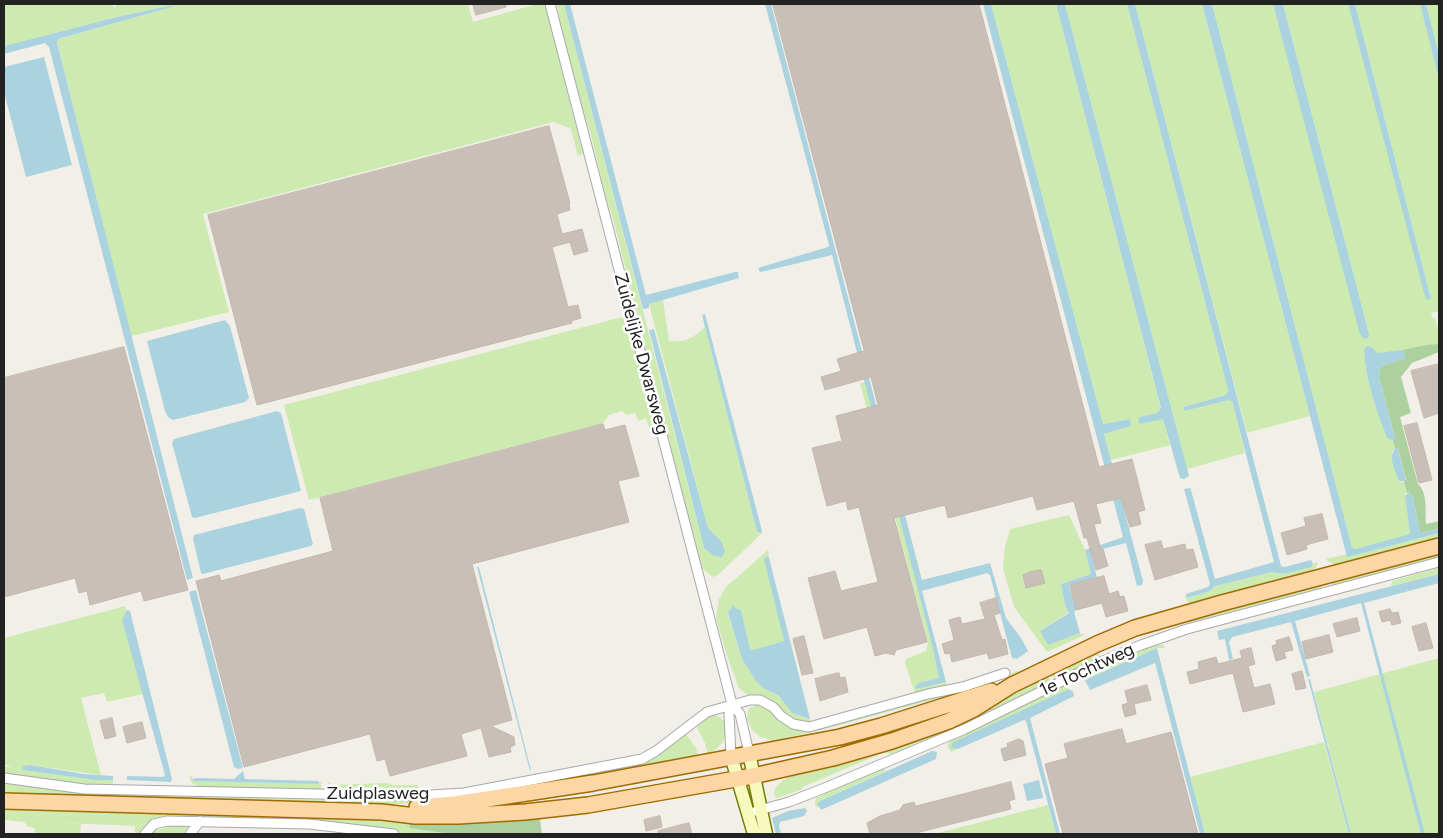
<!DOCTYPE html>
<html>
<head>
<meta charset="utf-8">
<style>
  body { margin:0 }
  #map { position:relative; width:1443px; height:838px; overflow:hidden; background:#f2efe9; font-family:Figtree,sans-serif }
  canvas { display:block }
  .frame { position:absolute; inset:0; border:5px solid #222; pointer-events:none }
</style>
</head>
<body>
<div id="map">
<canvas width="1443" height="838"></canvas>
<div class="frame"></div>
</div>
<script>
const g = document.querySelector('canvas').getContext('2d');
g.lineJoin = 'round';
function fill(path, color) { g.fillStyle = color; g.fill(path, 'evenodd'); }
function trace(path, color, width, dash) { g.strokeStyle = color; g.lineWidth = width; g.lineCap = dash ? 'butt' : 'round'; g.setLineDash(dash || []); g.stroke(path); }
function write(font, color, halo, rows, align = 'center') {
  g.font = font + ' Figtree,sans-serif'; g.lineWidth = 5; g.setLineDash([]); g.textBaseline = 'middle'; g.strokeStyle = halo; g.fillStyle = color; for (const [text, x, y, turn = 0] of rows) {
    g.save(); g.translate(x, y); g.rotate((+turn || 0) * Math.PI / 180); g.textAlign = isNaN(turn) ? turn : align; if (halo) g.strokeText(text, 0, 0); g.fillText(text, 0, 0); g.restore();
  }
}
fill(new Path2D(`
  M 4,4 L 112,4 L 113,6 L 116,7 L 116,4 L 183,4 L 186,5 L 191,4 L 468,4 L 473,22 L 537,4 L 545,4 L 583,154 L 578,156 L 571,129 L 554,122 L 203,214 L 229,312 L 131,336 L 57,43 L 58,39 L 172,7 L 173,5 L 117,17 L 4,46 Z
  M 557,4 L 564,4 L 704,548 L 719,556 L 722,555 L 721,541 L 708,528 L 649,304 L 663,300 L 669,341 C 688,342 691,339 705,327 L 757,532 L 758,534 L 762,531 L 763,532 L 718,575 L 713,577 L 703,569 L 698,555 L 613,219 L 605,194 L 591,135 L 577,92 L 563,38 Z
  M 991,4 L 1056,4 L 1161,409 L 1157,413 L 1139,417 L 1140,424 L 1163,418 L 1170,445 L 1111,460 L 1104,434 L 1130,426 L 1129,419 L 1103,424 Z
  M 1065,4 L 1127,4 L 1228,390 L 1226,395 L 1184,407 L 1184,411 L 1230,399 L 1232,401 L 1245,453 L 1187,469 Z
  M 1135,4 L 1202,4 L 1310,416 L 1247,433 Z
  M 1212,4 L 1273,4 L 1362,337 L 1368,330 L 1283,4 L 1348,4 L 1427,300 L 1431,299 L 1355,4 L 1420,4 L 1439,80 L 1439,311 L 1431,313 L 1433,318 L 1435,318 L 1439,333 L 1439,346 L 1377,354 L 1364,349 C 1365,380 1376,410 1387,438 L 1393,441 L 1395,448 L 1392,452 L 1399,481 L 1404,482 L 1407,493 L 1405,494 L 1410,534 L 1355,549 L 1352,548 Z
  M 1426,4 L 1439,4 L 1439,54 Z
  M 626,316 L 656,430 L 651,433 L 646,418 L 638,421 L 635,413 L 626,415 L 622,411 L 609,415 L 603,423 L 309,500 L 284,405 Z
  M 865,382 L 933,649 L 939,678 L 919,683 L 916,689 L 946,682 L 947,685 L 915,693 L 905,663 L 906,659 L 926,651 L 928,643 L 860,383 Z
  M 1069,515 L 1085,550 L 1092,574 L 1061,584 L 1065,605 L 1069,612 L 1040,631 L 1074,635 L 1080,633 L 1085,635 L 1047,652 L 1014,607 L 1003,568 L 1005,547 L 1010,529 Z
  M 1439,533 L 1439,539 L 1337,565 L 1329,562 L 1326,559 L 1347,554 L 1348,556 Z
  M 768,550 L 777,608 L 784,641 L 753,650 L 750,649 L 741,610 L 735,608 L 734,606 L 729,610 L 728,614 L 742,659 L 763,688 L 779,696 L 797,715 L 810,719 L 811,722 L 796,721 L 783,713 L 777,704 L 769,699 L 748,695 L 739,688 L 727,656 L 716,618 L 719,599 L 726,587 Z
  M 1439,554 L 1439,557 L 1333,585 L 1332,582 Z
  M 1318,562 L 1316,567 L 1309,573 L 1190,604 L 1187,601 L 1185,596 L 1187,595 L 1188,598 L 1210,591 L 1215,586 L 1272,572 L 1283,574 Z
  M 1439,568 L 1439,574 L 1391,586 L 1392,581 Z
  M 1321,584 L 1321,588 L 1188,623 L 1186,619 Z
  M 125,606 L 147,693 L 107,702 L 104,693 L 81,698 L 101,775 L 30,765 L 23,766 L 22,770 L 95,780 L 113,780 L 113,784 L 83,784 L 4,774 L 4,766 L 12,767 L 4,764 L 4,638 Z
  M 1158,645 L 1163,645 L 1165,648 L 1157,648 L 1085,680 L 1086,676 L 1091,671 L 1139,650 Z
  M 1097,650 L 1100,657 L 1054,679 L 1051,674 Z
  M 1439,658 L 1439,834 L 1351,834 L 1314,692 Z
  M 1022,669 L 1011,676 L 960,695 L 928,701 L 825,729 L 773,741 L 759,736 L 752,730 L 747,718 L 749,708 L 756,706 L 756,704 C 779,710 781,734 810,730 L 930,698 L 965,692 Z
  M 1048,676 L 1050,681 L 967,722 L 891,754 L 885,752 L 802,787 L 803,789 L 777,798 L 774,795 C 774,784 786,778 795,775 L 795,774 L 976,715 Z
  M 1065,686 L 1069,689 L 1022,712 L 952,748 L 958,749 L 951,752 L 947,746 L 951,739 L 980,727 Z
  M 714,715 C 738,722 725,747 708,754 L 705,743 L 697,728 L 701,720 Z
  M 685,733 L 696,748 L 698,755 L 494,795 L 426,803 L 366,805 L 4,794 L 4,783 L 91,794 L 366,801 L 427,800 L 474,796 L 642,763 L 658,756 Z
  M 1324,742 L 1349,834 L 1205,834 L 1190,777 Z
  M 882,767 L 886,771 L 820,801 L 817,804 L 818,807 L 816,807 L 815,803 L 816,798 Z
  M 192,776 L 193,781 L 318,784 L 318,781 L 321,782 L 321,789 L 200,788 L 192,783 L 189,777 Z
  M 330,782 L 331,785 L 387,783 L 393,785 L 418,785 L 418,790 L 386,792 L 330,791 L 328,783 Z
  M 1048,805 L 1056,834 L 934,834 Z
  M 4,807 L 103,812 L 409,820 L 410,828 L 450,834 L 410,834 L 331,823 L 166,817 C 153,818 144,822 139,834 L 135,834 L 135,826 L 138,826 L 37,822 L 81,824 L 80,834 L 35,834 L 35,828 L 26,826 L 27,825 L 24,822 L 4,820 Z
  M 173,825 L 187,827 L 185,834 L 151,834 L 156,830 Z`), '#cdebb0');
fill(new Path2D(`
  M 1439,344 L 1439,352 L 1412,363 L 1401,377 L 1411,413 L 1400,417 L 1418,484 C 1428,493 1425,511 1426,524 L 1439,521 L 1439,529 L 1420,533 L 1413,498 L 1409,492 L 1407,493 L 1404,482 L 1406,480 L 1398,448 L 1395,448 L 1393,441 L 1395,438 L 1379,377 L 1380,367 L 1405,358 L 1403,350 L 1426,345 Z
  M 540,819 L 542,834 L 450,834 L 410,828 L 409,820 Z`), '#add19e');
fill(new Path2D(`
  M 564,4 L 570,4 L 646,295 L 735,272 L 738,272 L 739,278 L 649,304 L 649,308 L 643,309 Z
  M 765,4 L 771,4 L 922,580 L 990,563 L 1006,618 L 1021,638 L 1028,651 L 1017,659 L 1012,658 L 990,575 L 987,573 L 922,591 L 946,682 L 916,689 L 915,687 L 919,683 L 939,678 L 933,649 L 832,255 L 761,272 L 759,271 L 759,268 L 761,267 L 828,247 L 829,245 Z
  M 983,4 L 991,4 L 1103,424 L 1130,419 L 1131,426 L 1104,434 L 1143,581 L 1142,585 L 1137,586 L 1126,543 L 1091,552 L 1097,578 L 1069,585 L 1076,610 L 1074,612 L 1080,633 L 1048,645 L 1040,631 L 1069,613 L 1065,605 L 1061,584 L 1091,574 L 1085,550 L 1121,538 L 1123,537 Z
  M 1056,4 L 1065,4 L 1189,476 L 1184,479 L 1180,478 L 1163,419 L 1140,424 L 1138,421 L 1139,417 L 1157,413 L 1161,408 Z
  M 1127,4 L 1135,4 L 1281,566 L 1285,567 L 1311,560 L 1313,564 L 1311,567 L 1283,574 L 1272,572 L 1215,586 L 1210,591 L 1187,598 L 1186,594 L 1208,587 L 1210,584 L 1184,489 L 1190,488 L 1191,490 L 1215,579 L 1274,562 L 1232,401 L 1229,400 L 1184,411 L 1184,407 L 1226,395 L 1228,390 Z
  M 1202,4 L 1212,4 L 1352,548 L 1355,549 L 1410,534 L 1405,496 L 1409,492 L 1413,498 L 1420,533 L 1439,529 L 1439,533 L 1347,557 Z
  M 1273,4 L 1283,4 L 1368,330 L 1369,337 L 1366,339 L 1362,337 L 1359,331 Z
  M 1348,4 L 1355,4 L 1431,299 L 1427,300 L 1424,293 Z
  M 1420,4 L 1426,4 L 1439,54 L 1439,80 Z
  M 173,5 L 172,7 L 58,39 L 57,43 L 193,578 L 187,580 L 49,47 L 45,43 L 4,54 L 4,46 L 117,17 Z
  M 44,57 L 72,165 L 26,177 L 4,92 L 4,67 Z
  M 705,314 L 762,531 L 760,533 L 757,532 L 702,315 Z
  M 225,320 L 230,326 L 249,398 L 245,402 L 173,420 L 168,417 L 165,411 L 147,341 Z
  M 654,329 L 708,528 L 721,541 L 725,551 L 722,557 L 714,556 L 704,548 L 649,330 Z
  M 1368,346 L 1373,348 L 1377,353 L 1403,350 L 1406,358 L 1380,367 L 1379,377 L 1395,438 L 1393,441 L 1387,438 C 1376,410 1365,379 1364,349 Z
  M 277,411 L 281,413 L 301,491 L 195,518 L 192,517 L 172,443 L 174,439 Z
  M 1395,448 L 1398,448 L 1406,481 L 1399,481 C 1395,471 1388,458 1395,448 Z
  M 300,508 L 304,509 L 313,544 L 311,546 L 203,574 L 201,573 L 193,539 L 194,535 Z
  M 767,556 L 769,558 L 810,719 L 792,713 L 779,696 L 763,688 L 756,681 L 742,659 L 728,613 L 729,610 L 732,608 L 732,606 L 734,605 L 735,608 L 741,610 L 750,649 L 753,650 L 784,641 L 764,559 Z
  M 477,567 L 479,567 L 531,770 L 530,771 Z
  M 1439,574 L 1439,583 L 1364,603 L 1425,834 L 1421,834 L 1361,603 L 1295,621 L 1310,676 L 1307,677 L 1291,622 L 1232,637 L 1229,642 L 1233,659 L 1229,660 L 1225,639 L 1219,640 L 1217,631 Z
  M 196,590 L 243,768 L 238,769 L 234,767 L 189,592 Z
  M 127,610 L 130,611 L 172,779 L 171,782 L 127,780 L 127,776 L 163,777 L 165,775 L 122,620 Z
  M 1157,648 L 1160,660 L 1205,834 L 1200,834 L 1155,663 L 1090,690 L 1085,680 Z
  M 1308,679 L 1310,679 L 1351,834 L 1349,834 Z
  M 1069,689 L 1073,692 L 1074,696 L 1030,718 L 1060,834 L 1056,834 L 1026,721 L 1024,720 L 958,749 L 952,748 L 951,746 L 953,742 Z
  M 932,751 L 937,752 L 936,759 L 821,810 L 817,804 L 820,801 Z
  M 30,765 L 84,774 L 113,776 L 113,780 L 95,780 L 22,770 L 23,766 Z
  M 243,771 L 245,779 L 318,781 L 318,784 L 193,781 L 193,779 L 197,778 L 234,779 Z
  M 1039,780 L 1043,798 L 1027,801 L 1023,784 Z
  M 805,808 L 807,811 L 804,816 L 780,822 L 779,826 L 781,834 L 776,834 L 772,818 L 788,811 Z`), '#aad3df');
const building = new Path2D(`
  M 473,4 L 506,4 L 506,7 L 476,15 Z
  M 773,4 L 979,4 L 1099,467 L 1132,459 L 1145,510 L 1138,512 L 1141,524 L 1130,527 L 1121,498 L 1096,504 L 1101,523 L 1094,524 L 1101,550 L 1103,549 L 1108,566 L 1096,570 L 1087,538 L 1084,538 L 1074,501 L 1037,510 L 1033,496 L 948,518 L 945,505 L 894,518 L 927,642 L 896,650 L 894,655 L 886,653 L 875,656 L 867,627 L 824,639 L 808,578 L 835,571 L 841,591 L 878,582 L 859,507 L 848,510 L 846,501 L 827,506 L 812,448 L 842,441 L 836,416 L 878,405 L 871,377 L 825,390 L 821,377 L 841,371 L 837,359 L 864,351 Z
  M 549,126 L 570,203 L 569,204 L 570,210 L 557,214 L 562,234 L 582,229 L 588,251 L 574,255 L 570,242 L 552,247 L 568,307 L 578,305 L 581,318 L 571,321 L 572,323 L 257,405 L 208,215 Z
  M 124,347 L 188,590 L 144,601 L 141,591 L 90,605 L 87,591 L 79,593 L 75,578 L 4,597 L 4,378 Z
  M 1439,364 L 1439,413 L 1424,418 L 1411,371 Z
  M 1417,423 L 1432,480 L 1419,483 L 1404,426 Z
  M 603,424 L 605,430 L 625,425 L 639,476 L 618,481 L 629,522 L 472,564 L 512,720 L 491,726 L 514,737 L 515,745 L 510,747 L 511,752 L 489,757 L 481,728 L 461,734 L 467,756 L 390,776 L 385,759 L 377,761 L 370,734 L 244,767 L 196,581 L 219,575 L 221,581 L 333,551 L 320,498 Z
  M 1322,514 L 1328,539 L 1306,545 L 1307,549 L 1287,555 L 1281,533 L 1306,526 L 1304,518 Z
  M 1161,541 L 1163,549 L 1185,544 L 1186,550 L 1193,549 L 1198,567 L 1155,580 L 1145,545 Z
  M 1041,570 L 1045,583 L 1026,588 L 1023,575 L 1030,572 Z
  M 1104,576 L 1109,594 L 1118,591 L 1120,597 L 1124,596 L 1128,611 L 1106,617 L 1102,603 L 1076,610 L 1070,585 Z
  M 996,598 L 1000,613 L 994,615 L 1002,640 L 1005,639 L 1008,654 L 989,659 L 987,653 L 952,662 L 950,653 L 945,654 L 942,644 L 954,640 L 949,620 L 960,617 L 962,624 L 985,619 L 980,603 Z
  M 1390,609 L 1392,613 L 1398,612 L 1401,623 L 1392,625 L 1390,620 L 1382,622 L 1379,612 Z
  M 1357,618 L 1360,631 L 1337,637 L 1333,624 Z
  M 1426,623 L 1433,648 L 1419,651 L 1412,627 Z
  M 1329,635 L 1333,652 L 1306,659 L 1302,642 Z
  M 804,636 L 813,673 L 802,675 L 793,639 Z
  M 1289,637 L 1293,650 L 1284,652 L 1286,658 L 1276,661 L 1272,646 L 1277,644 L 1276,641 Z
  M 1251,648 L 1255,664 L 1248,666 L 1254,688 L 1270,684 L 1275,704 L 1243,712 L 1233,673 L 1190,684 L 1187,672 L 1199,669 L 1198,662 L 1216,657 L 1218,664 L 1242,658 L 1240,651 Z
  M 1302,671 L 1306,688 L 1296,690 L 1292,674 Z
  M 839,673 L 840,678 L 845,677 L 848,692 L 820,701 L 815,679 Z
  M 1147,685 L 1151,700 L 1134,704 L 1136,714 L 1125,717 L 1122,705 L 1128,703 L 1125,691 Z
  M 112,718 L 116,736 L 105,739 L 100,721 Z
  M 142,722 L 146,738 L 127,743 L 123,727 Z
  M 1122,729 L 1126,744 L 1171,732 L 1198,834 L 1063,834 L 1045,764 L 1068,758 L 1064,744 Z
  M 1019,739 L 1023,741 L 1026,755 L 1004,761 L 1001,749 L 1008,747 L 1007,744 Z
  M 1011,782 L 1015,799 L 1009,801 L 1011,809 L 912,834 L 870,834 L 867,823 L 880,816 L 900,810 L 903,805 L 914,802 L 915,806 Z
  M 660,816 L 662,827 L 646,831 L 644,820 Z
  M 689,823 L 692,834 L 658,834 L 658,831 Z`);
fill(building, '#c7bfb8');
trace(building, '#c4b6ab', 1);
const street = new Path2D(`
  M 550,4 L 732,704 L 740,714 L 749,753
  M 731,756 L 729,714 L 732,704
  M 4,778 L 84,789 L 413,796 L 464,793 L 642,759 L 656,751 L 707,712 L 750,700 L 760,700 L 773,707 L 781,716 L 793,724 L 809,727 L 928,694 L 963,687 L 1005,673
  M 756,811 L 789,802 L 827,787 L 965,729 L 1103,661 L 1141,645 L 1187,629 L 1439,562
  M 145,834 L 154,824 L 167,821 L 309,824 L 394,834
  M 190,834 L 200,821`);
const secondary = new Path2D(`
  M 749,753 L 766,834
  M 731,756 L 754,834`);
const primary = new Path2D(`
  M 4,801 L 382,812 L 415,816 L 458,816 L 525,812 L 588,805 L 753,776 L 833,758 L 892,741 L 949,721 L 974,709 L 1012,685 L 1097,644 L 1135,628 L 1222,603 L 1439,546
  M 417,807 L 454,804 L 593,783 L 840,737 L 881,726 L 991,691`);
trace(street, '#a9a9a9', 11);
trace(secondary, '#707d05', 15);
trace(primary, '#a06b00', 18);
trace(street, '#fff', 9);
trace(secondary, '#f7fabf', 12);
trace(primary, '#fcd6a4', 15);
write('18px', '#222', '#fff', [
  ["Zuidelijke Dwarsweg",641,354,75],
  ["1e Tochtweg",1087,670,-25],
  ["Zuidplasweg",378,794]
]);
</script>
</body>
</html>
